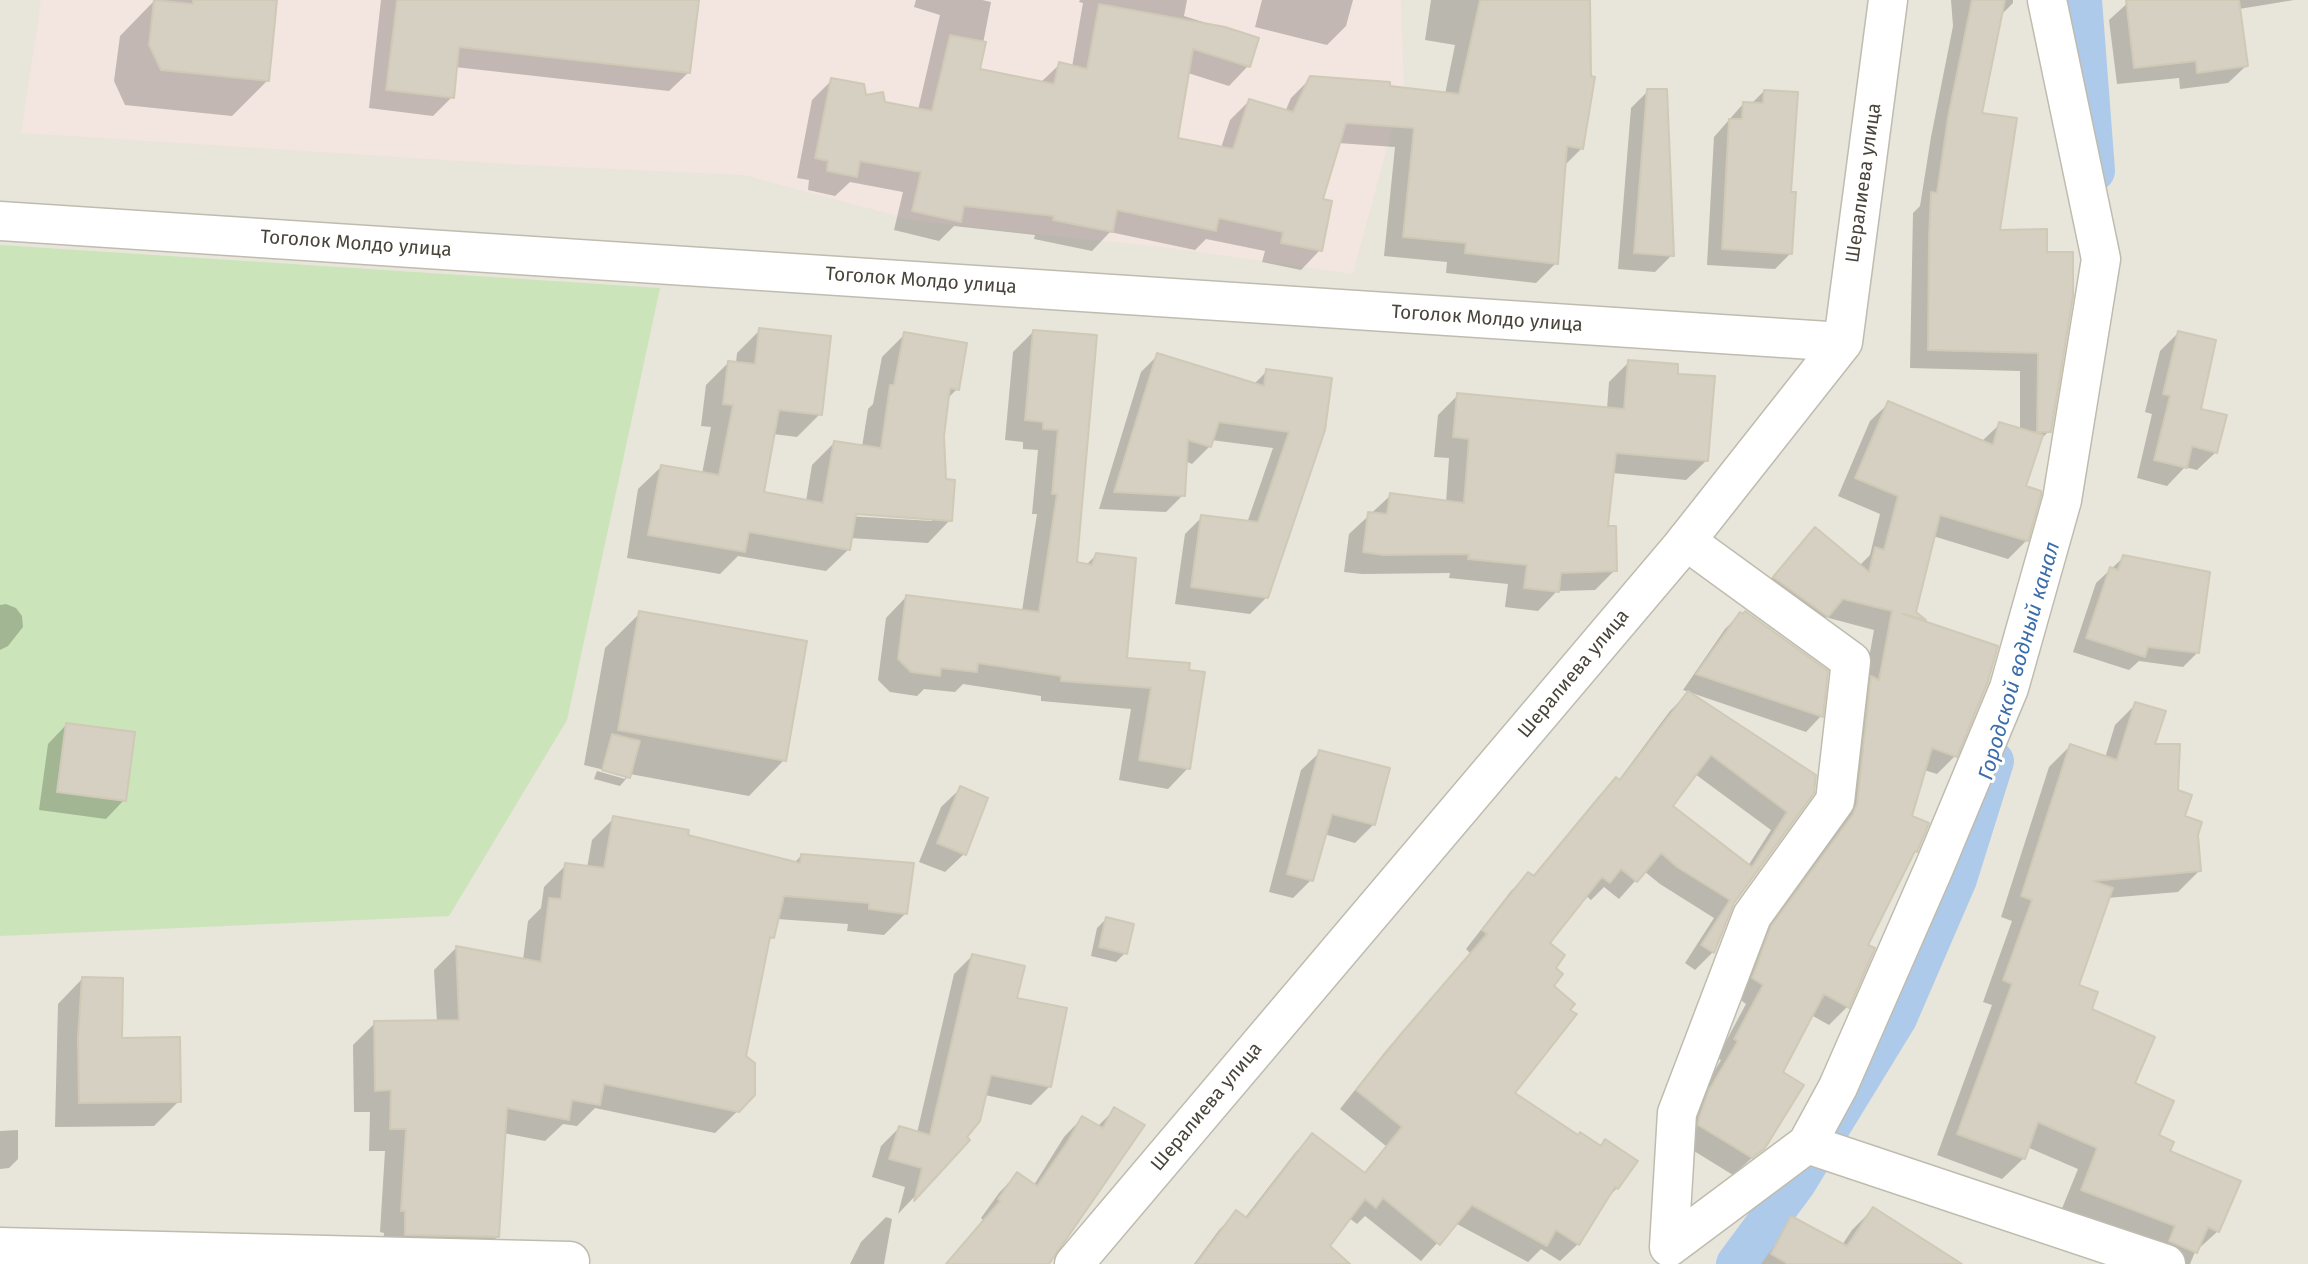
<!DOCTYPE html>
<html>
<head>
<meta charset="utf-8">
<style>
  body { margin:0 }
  canvas { display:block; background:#f4f3eb }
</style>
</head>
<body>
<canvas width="2308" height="1264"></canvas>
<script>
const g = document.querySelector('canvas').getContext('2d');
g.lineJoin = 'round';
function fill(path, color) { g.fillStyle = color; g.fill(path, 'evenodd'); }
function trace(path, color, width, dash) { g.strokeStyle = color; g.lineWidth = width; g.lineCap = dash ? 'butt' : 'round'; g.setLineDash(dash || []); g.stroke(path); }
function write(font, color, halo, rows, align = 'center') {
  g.font = font + ' "Fira Sans",sans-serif'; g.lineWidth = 6; g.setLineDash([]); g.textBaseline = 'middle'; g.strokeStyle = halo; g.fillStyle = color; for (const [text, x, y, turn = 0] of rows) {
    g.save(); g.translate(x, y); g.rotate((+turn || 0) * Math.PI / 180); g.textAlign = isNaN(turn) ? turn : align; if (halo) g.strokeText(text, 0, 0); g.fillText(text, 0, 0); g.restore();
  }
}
fill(new Path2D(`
  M 0,0 L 2308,0 L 2308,1264 L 0,1264 Z`), '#e8e5da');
fill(new Path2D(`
  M 41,0 L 1401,0 L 1404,85 L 1353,274 L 1170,248 L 916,221 L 743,175 L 523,165 L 21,133 Z`), '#f3e5e0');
fill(new Path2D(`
  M 0,245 L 660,288 L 567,720 L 449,916 L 0,936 Z`), '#cbe4b9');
fill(new Path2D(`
  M 155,0 L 275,0 L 267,81 L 232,116 L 125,105 L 114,81 L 120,36 Z
  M 381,0 L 697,0 L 688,73 L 669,91 L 455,67 L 452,97 L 433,116 L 369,108 Z
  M 916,0 L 982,0 L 991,2 L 978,70 L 1040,83 L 1060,64 L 1072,67 L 1083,3 L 1079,2 L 1080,0 L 1187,0 L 1184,16 L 1257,39 L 1248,66 L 1229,86 L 1188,73 L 1176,139 L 1221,148 L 1230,120 L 1249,101 L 1285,112 L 1291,98 L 1311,78 L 1445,94 L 1455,45 L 1425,40 L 1431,0 L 1588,0 L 1582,148 L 1564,166 L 1556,263 L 1536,283 L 1446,273 L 1447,262 L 1384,256 L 1395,147 L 1338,143 L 1321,200 L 1320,250 L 1301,270 L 1262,262 L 1265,251 L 1206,239 L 1195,250 L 1110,232 L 1092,251 L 1034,239 L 1035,235 L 954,226 L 939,241 L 894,230 L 903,192 L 850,182 L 835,196 L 808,190 L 809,180 L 797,178 L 812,100 L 832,80 L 864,97 L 884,104 L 918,110 L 940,15 L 914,7 Z
  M 1262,0 L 1353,0 L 1346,26 L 1327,45 L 1255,27 Z
  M 1951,0 L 2013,0 L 2013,3 L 1999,17 L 1980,114 L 1997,232 L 2045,231 L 2049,431 L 2039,441 L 2024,488 L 2039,492 L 2026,541 L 2008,559 L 1933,536 L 1914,612 L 1923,620 L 1921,622 L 1955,756 L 1937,774 L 1924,770 L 1910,818 L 1927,824 L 1915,851 L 1911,856 L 1866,946 L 1847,1007 L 1829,1025 L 1811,1015 L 1781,1072 L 1764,1147 L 1733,1175 L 1681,1143 L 1691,1110 L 1721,1060 L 1717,1058 L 1746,1004 L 1735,996 L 1864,686 L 1874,630 L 1825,617 L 1808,634 L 1756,597 L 1797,548 L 1815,529 L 1859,566 L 1870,555 L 1880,514 L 1838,496 L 1870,421 L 1889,403 L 1981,442 L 2000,424 L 2020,430 L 2020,371 L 1910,368 L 1913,213 L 1920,206 L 1931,137 L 1953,26 Z
  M 2131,0 L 2294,0 L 2239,9 L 2246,66 L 2228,83 L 2180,89 L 2179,78 L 2117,84 L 2109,20 Z
  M 1648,91 L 1672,255 L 1655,272 L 1618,269 L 1631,108 Z
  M 1764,91 L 1790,193 L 1791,253 L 1775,269 L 1707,265 L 1714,137 L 1743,104 L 1751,104 Z
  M 760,330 L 820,414 L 797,437 L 773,434 L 762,494 L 806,501 L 812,465 L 834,443 L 862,447 L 868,409 L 873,404 L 882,357 L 905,334 L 957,389 L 947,399 L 942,436 L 945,481 L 950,520 L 928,543 L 850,538 L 849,549 L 826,571 L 738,556 L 720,574 L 627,558 L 638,489 L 661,467 L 702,474 L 711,427 L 701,426 L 706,385 L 729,362 L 736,363 L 737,353 ZM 847,512 L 932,518 L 932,521 L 847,516 Z
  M 1034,331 L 1095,337 L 1075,564 L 1085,566 L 1096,555 L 1125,660 L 1188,664 L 1188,768 L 1168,789 L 1119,780 L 1131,709 L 1041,701 L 1041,696 L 963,684 L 955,692 L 924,689 L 917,696 L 890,692 L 878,680 L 886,618 L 906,597 L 1022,611 L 1037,514 L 1032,514 L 1038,450 L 1023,449 L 1023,442 L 1005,440 L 1013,352 Z
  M 2178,333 L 2199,410 L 2216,452 L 2197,470 L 2185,467 L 2167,486 L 2137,478 L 2152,414 L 2145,412 L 2160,351 Z
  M 1158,355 L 1253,385 L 1267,371 L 1330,379 L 1267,597 L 1250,614 L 1175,604 L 1185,534 L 1202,517 L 1247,523 L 1273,448 L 1211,440 L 1209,447 L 1192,464 L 1185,461 L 1183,495 L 1166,512 L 1099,509 L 1141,372 Z
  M 1629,362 L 1676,375 L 1706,461 L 1686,480 L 1612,473 L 1606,528 L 1615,570 L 1595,590 L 1557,591 L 1538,611 L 1505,607 L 1508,584 L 1449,578 L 1450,573 L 1362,574 L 1344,572 L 1349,534 L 1391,495 L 1446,503 L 1449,458 L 1434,457 L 1438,415 L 1458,395 L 1607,409 L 1609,382 Z
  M 2124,557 L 2197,653 L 2183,667 L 2139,661 L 2129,670 L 2073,652 L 2096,583 Z
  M 6,604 L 16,608 L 22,616 L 23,627 L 8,646 L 0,650 L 0,605 Z
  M 640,613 L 784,760 L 749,796 L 630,774 L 620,786 L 594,779 L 597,771 L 625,779 L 625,775 L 584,765 L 605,648 Z
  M 1740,614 L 1826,672 L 1821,716 L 1806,732 L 1683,690 L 1725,629 Z
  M 1688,693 L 1814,776 L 1733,903 L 1713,952 L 1695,970 L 1685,963 L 1714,918 L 1660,884 L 1644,871 L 1619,899 L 1604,887 L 1591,900 L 1585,895 L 1547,943 L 1553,968 L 1552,986 L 1512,1094 L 1578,1137 L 1600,1147 L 1606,1141 L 1617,1188 L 1605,1201 L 1578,1244 L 1560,1261 L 1541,1249 L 1528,1262 L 1455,1223 L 1421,1261 L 1365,1216 L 1357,1224 L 1349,1218 L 1328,1245 L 1330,1264 L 1194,1264 L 1219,1230 L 1236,1213 L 1244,1219 L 1295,1153 L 1312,1135 L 1363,1174 L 1386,1146 L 1340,1109 L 1384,1053 L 1470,953 L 1466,949 L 1511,891 L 1529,874 L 1532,877 L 1598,797 L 1616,779 L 1618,781 L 1670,711 ZM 1695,774 L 1771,830 L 1748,866 L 1670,806 Z
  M 2136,704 L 2153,745 L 2176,791 L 2183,817 L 2196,835 L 2199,871 L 2178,892 L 2107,898 L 2077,986 L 2133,1084 L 2157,1136 L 2218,1231 L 2195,1252 L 2190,1264 L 2150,1264 L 2061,1211 L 2078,1169 L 2027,1147 L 2024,1158 L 2002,1179 L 1937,1155 L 1992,1005 L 1983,1002 L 2012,921 L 2001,917 L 2049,767 L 2070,746 L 2105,758 L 2115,725 Z
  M 66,725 L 124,800 L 106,819 L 39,810 L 48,744 Z
  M 1320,752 L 1374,824 L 1355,843 L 1324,834 L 1311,880 L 1293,898 L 1269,892 L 1301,770 Z
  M 960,789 L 964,854 L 945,872 L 919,862 L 941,807 Z
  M 614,818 L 793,864 L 801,856 L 906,913 L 884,935 L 847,931 L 848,924 L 777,919 L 772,937 L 768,941 L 744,1057 L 754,1095 L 715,1133 L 595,1108 L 577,1126 L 563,1124 L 545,1141 L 503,1133 L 497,1237 L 475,1259 L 383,1256 L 384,1233 L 380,1232 L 385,1151 L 369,1151 L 370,1112 L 354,1112 L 353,1045 L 375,1023 L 437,1022 L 434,970 L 456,948 L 523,960 L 528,921 L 541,908 L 544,887 L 566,865 L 587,868 L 592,840 Z
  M 1106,919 L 1125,953 L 1116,962 L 1091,956 L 1097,928 Z
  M 972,956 L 1015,999 L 1049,1087 L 1031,1105 L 985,1095 L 965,1137 L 968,1140 L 898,1214 L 905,1187 L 872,1177 L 881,1146 L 899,1128 L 917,1133 L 954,974 Z
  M 82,979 L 120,1040 L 179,1101 L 154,1126 L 55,1127 L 58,1004 Z
  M 1114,1110 L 1041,1264 L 946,1264 L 983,1220 L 981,1218 L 999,1193 L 1017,1174 L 1034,1185 L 1064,1137 L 1082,1118 L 1097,1127 Z
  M 18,1130 L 18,1159 L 9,1168 L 0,1169 L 0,1131 Z
  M 1873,1209 L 1959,1264 L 1757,1264 L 1770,1239 L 1791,1218 L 1842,1245 L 1852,1230 Z
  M 886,1217 L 892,1219 L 884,1264 L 850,1264 L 861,1242 Z`), '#0003');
trace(new Path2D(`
  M 2082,0 L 2095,171
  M 1736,1264 L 1796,1183 L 1897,1018 L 1957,879 L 1994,761`), '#aecaea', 40);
const building = new Path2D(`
  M 154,0 L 193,4 L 193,0 L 277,0 L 269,81 L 161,70 L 149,45 Z
  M 397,0 L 699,0 L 690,73 L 459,47 L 454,98 L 386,90 Z
  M 1480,0 L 1590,0 L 1591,76 L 1595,77 L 1583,149 L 1567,146 L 1558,264 L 1465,253 L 1466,243 L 1403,237 L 1414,128 L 1346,123 L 1323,199 L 1332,201 L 1322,251 L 1281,243 L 1283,232 L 1219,218 L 1216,231 L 1117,210 L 1113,232 L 1053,220 L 1054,216 L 964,206 L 961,222 L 912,211 L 921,172 L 860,161 L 857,177 L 827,171 L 828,161 L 815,158 L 831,78 L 864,84 L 866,95 L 883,92 L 885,102 L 932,111 L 950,35 L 986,42 L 980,69 L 1054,84 L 1059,62 L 1087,69 L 1099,4 L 1225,27 L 1259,38 L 1250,67 L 1193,49 L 1178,138 L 1233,149 L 1249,99 L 1293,112 L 1310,76 L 1390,82 L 1390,86 L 1459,94 Z
  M 1972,0 L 2005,0 L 1982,113 L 2017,118 L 2000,230 L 2047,229 L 2047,252 L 2073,252 L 2073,296 L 2051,432 L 2037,432 L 2038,353 L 1928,350 L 1929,236 L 1931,192 L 1937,193 L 1948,117 Z
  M 2126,0 L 2239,0 L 2248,66 L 2197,73 L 2196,61 L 2134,68 Z
  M 1647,89 L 1667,89 L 1674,256 L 1634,253 Z
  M 1764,90 L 1798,92 L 1791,192 L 1796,192 L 1792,254 L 1722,249 L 1729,119 L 1742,119 L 1743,102 L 1763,103 Z
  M 759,328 L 831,336 L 822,415 L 779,410 L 764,492 L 823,503 L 834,441 L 881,448 L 890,385 L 894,385 L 904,332 L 967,343 L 959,390 L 950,388 L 944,436 L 946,479 L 955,480 L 952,521 L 856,514 L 850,550 L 749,532 L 745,552 L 648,535 L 661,465 L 719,475 L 733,405 L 723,404 L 728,361 L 755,364 Z
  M 1033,330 L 1097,335 L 1077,562 L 1092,565 L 1096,553 L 1136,558 L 1127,658 L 1190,663 L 1189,670 L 1205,672 L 1190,769 L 1139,760 L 1151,688 L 1061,681 L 1061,676 L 978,663 L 977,672 L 941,668 L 940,676 L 911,672 L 898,659 L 906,595 L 1039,612 L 1057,494 L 1052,494 L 1058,430 L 1043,429 L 1043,422 L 1025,420 Z
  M 2178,331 L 2216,340 L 2201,409 L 2227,415 L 2217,453 L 2192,446 L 2187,468 L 2154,460 L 2170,396 L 2163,394 Z
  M 1157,353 L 1264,386 L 1266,369 L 1332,378 L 1325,430 L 1268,598 L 1191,587 L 1201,515 L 1258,522 L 1289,432 L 1219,422 L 1211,447 L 1188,440 L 1185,496 L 1114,492 Z
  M 1628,360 L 1678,364 L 1678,374 L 1715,376 L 1708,461 L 1616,453 L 1608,526 L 1616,526 L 1617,571 L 1561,573 L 1559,592 L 1524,588 L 1527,565 L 1468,559 L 1469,554 L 1383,555 L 1363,552 L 1368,512 L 1387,514 L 1390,493 L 1464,503 L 1469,439 L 1453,437 L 1457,393 L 1624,409 Z
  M 1888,401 L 1993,445 L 1999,422 L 2043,435 L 2026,486 L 2041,491 L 2041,495 L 2028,541 L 1940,515 L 1916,612 L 1926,620 L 1903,614 L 1998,646 L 1988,681 L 1957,757 L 1932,748 L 1912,816 L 1929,823 L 1917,852 L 1915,851 L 1868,945 L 1875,948 L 1849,1008 L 1824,994 L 1783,1072 L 1804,1085 L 1765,1148 L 1752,1158 L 1698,1125 L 1699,1118 L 1709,1090 L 1738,1041 L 1734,1039 L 1763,985 L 1752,978 L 1771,926 L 1853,814 L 1857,804 L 1871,676 L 1879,680 L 1892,611 L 1843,599 L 1828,617 L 1773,577 L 1815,527 L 1869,572 L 1875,547 L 1884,550 L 1898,496 L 1855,478 Z
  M 2123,555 L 2210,572 L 2199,653 L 2148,647 L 2145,657 L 2086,638 L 2110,567 L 2118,570 Z
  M 639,611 L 807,641 L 786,761 L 618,730 Z
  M 1745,611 L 1828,671 L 1823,717 L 1696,674 L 1740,612 L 1743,614 Z
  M 1688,691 L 1816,775 L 1814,793 L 1734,903 L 1714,953 L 1701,945 L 1730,900 L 1677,867 L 1661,853 L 1637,882 L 1621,869 L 1610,883 L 1602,877 L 1550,943 L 1565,955 L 1556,968 L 1563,974 L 1554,986 L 1575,1004 L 1570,1010 L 1577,1014 L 1515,1093 L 1578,1135 L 1580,1132 L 1601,1146 L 1605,1139 L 1638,1161 L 1618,1189 L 1615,1187 L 1579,1245 L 1556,1230 L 1547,1246 L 1472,1205 L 1440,1245 L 1383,1198 L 1376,1208 L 1365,1199 L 1330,1246 L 1350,1264 L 1196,1264 L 1236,1210 L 1247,1218 L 1312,1133 L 1365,1173 L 1402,1127 L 1356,1090 L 1401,1034 L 1487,934 L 1482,930 L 1528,872 L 1534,876 L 1616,777 L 1620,780 ZM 1711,755 L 1787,812 L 1752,867 L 1673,806 Z
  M 2135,702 L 2166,711 L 2155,744 L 2180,744 L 2178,790 L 2192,795 L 2185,816 L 2202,822 L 2198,835 L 2201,871 L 2093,881 L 2113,888 L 2079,985 L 2098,992 L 2092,1009 L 2155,1037 L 2135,1083 L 2174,1101 L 2159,1135 L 2174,1142 L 2170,1151 L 2241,1181 L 2219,1232 L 2208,1227 L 2197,1253 L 2169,1241 L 2175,1226 L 2081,1190 L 2097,1148 L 2038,1122 L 2025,1159 L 1957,1134 L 2012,984 L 2003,980 L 2032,900 L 2021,896 L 2070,744 L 2117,760 Z
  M 66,723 L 135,732 L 126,801 L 57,792 Z
  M 612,734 L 640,741 L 630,778 L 602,770 Z
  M 1319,750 L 1390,768 L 1375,825 L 1332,814 L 1313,881 L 1287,874 Z
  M 960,786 L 988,798 L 966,855 L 937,843 Z
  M 613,816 L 689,830 L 688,835 L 800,863 L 801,854 L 914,863 L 907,914 L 869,909 L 869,903 L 784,896 L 774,938 L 770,937 L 746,1056 L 755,1063 L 755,1095 L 739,1112 L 604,1084 L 600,1105 L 572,1100 L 569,1120 L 507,1108 L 499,1237 L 405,1235 L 405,1211 L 401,1211 L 406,1129 L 390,1129 L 391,1090 L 375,1091 L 374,1021 L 459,1020 L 456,946 L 541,962 L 549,898 L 561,899 L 565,863 L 604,868 Z
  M 1106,917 L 1134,924 L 1127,954 L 1099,947 Z
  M 972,954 L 1025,966 L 1017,998 L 1067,1008 L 1051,1087 L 991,1075 L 980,1121 L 967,1137 L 970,1140 L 914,1201 L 922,1168 L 889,1159 L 899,1126 L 930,1135 Z
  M 82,977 L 123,978 L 122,1038 L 180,1037 L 181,1102 L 79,1103 L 78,1038 Z
  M 1114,1107 L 1145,1125 L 1049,1264 L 946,1264 L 1000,1201 L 998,1199 L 1017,1172 L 1037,1186 L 1068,1141 L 1082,1116 L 1103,1128 Z
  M 1873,1207 L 1962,1264 L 1788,1264 L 1771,1254 L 1791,1216 L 1847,1246 Z`);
fill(building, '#d5d0c2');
trace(building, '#cfc9b6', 2);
const minor = new Path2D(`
  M 1807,1144 L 2166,1264
  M 0,1247 L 570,1261
  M 1669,1247 L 1807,1144 L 1838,1087 L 1934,868 L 2009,688 L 2062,500 L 2101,259 L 2047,0
  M 1669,1247 L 1677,1113 L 1752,916 L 1835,801 L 1851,661 L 1686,541`);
const tertiary = new Path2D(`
  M 0,221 L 1843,342
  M 1074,1264 L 1682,546 L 1843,342 L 1888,0`);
trace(minor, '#bfbcaf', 41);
trace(tertiary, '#bfbcaf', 41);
trace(minor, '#fff', 38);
trace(tertiary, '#fff', 38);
write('19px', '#48443a', '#fff', [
  ["Шералиева улица",1864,183,-82],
  ["Тоголок Молдо улица",356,244,4],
  ["Тоголок Молдо улица",921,281,4],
  ["Тоголок Молдо улица",1487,319,4],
  ["Шералиева улица",1574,674,-50],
  ["Шералиева улица",1207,1107,-50]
]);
write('italic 21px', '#3c6dab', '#fff', [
  ["Городской водный канал",2020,661,-74]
]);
</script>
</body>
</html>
